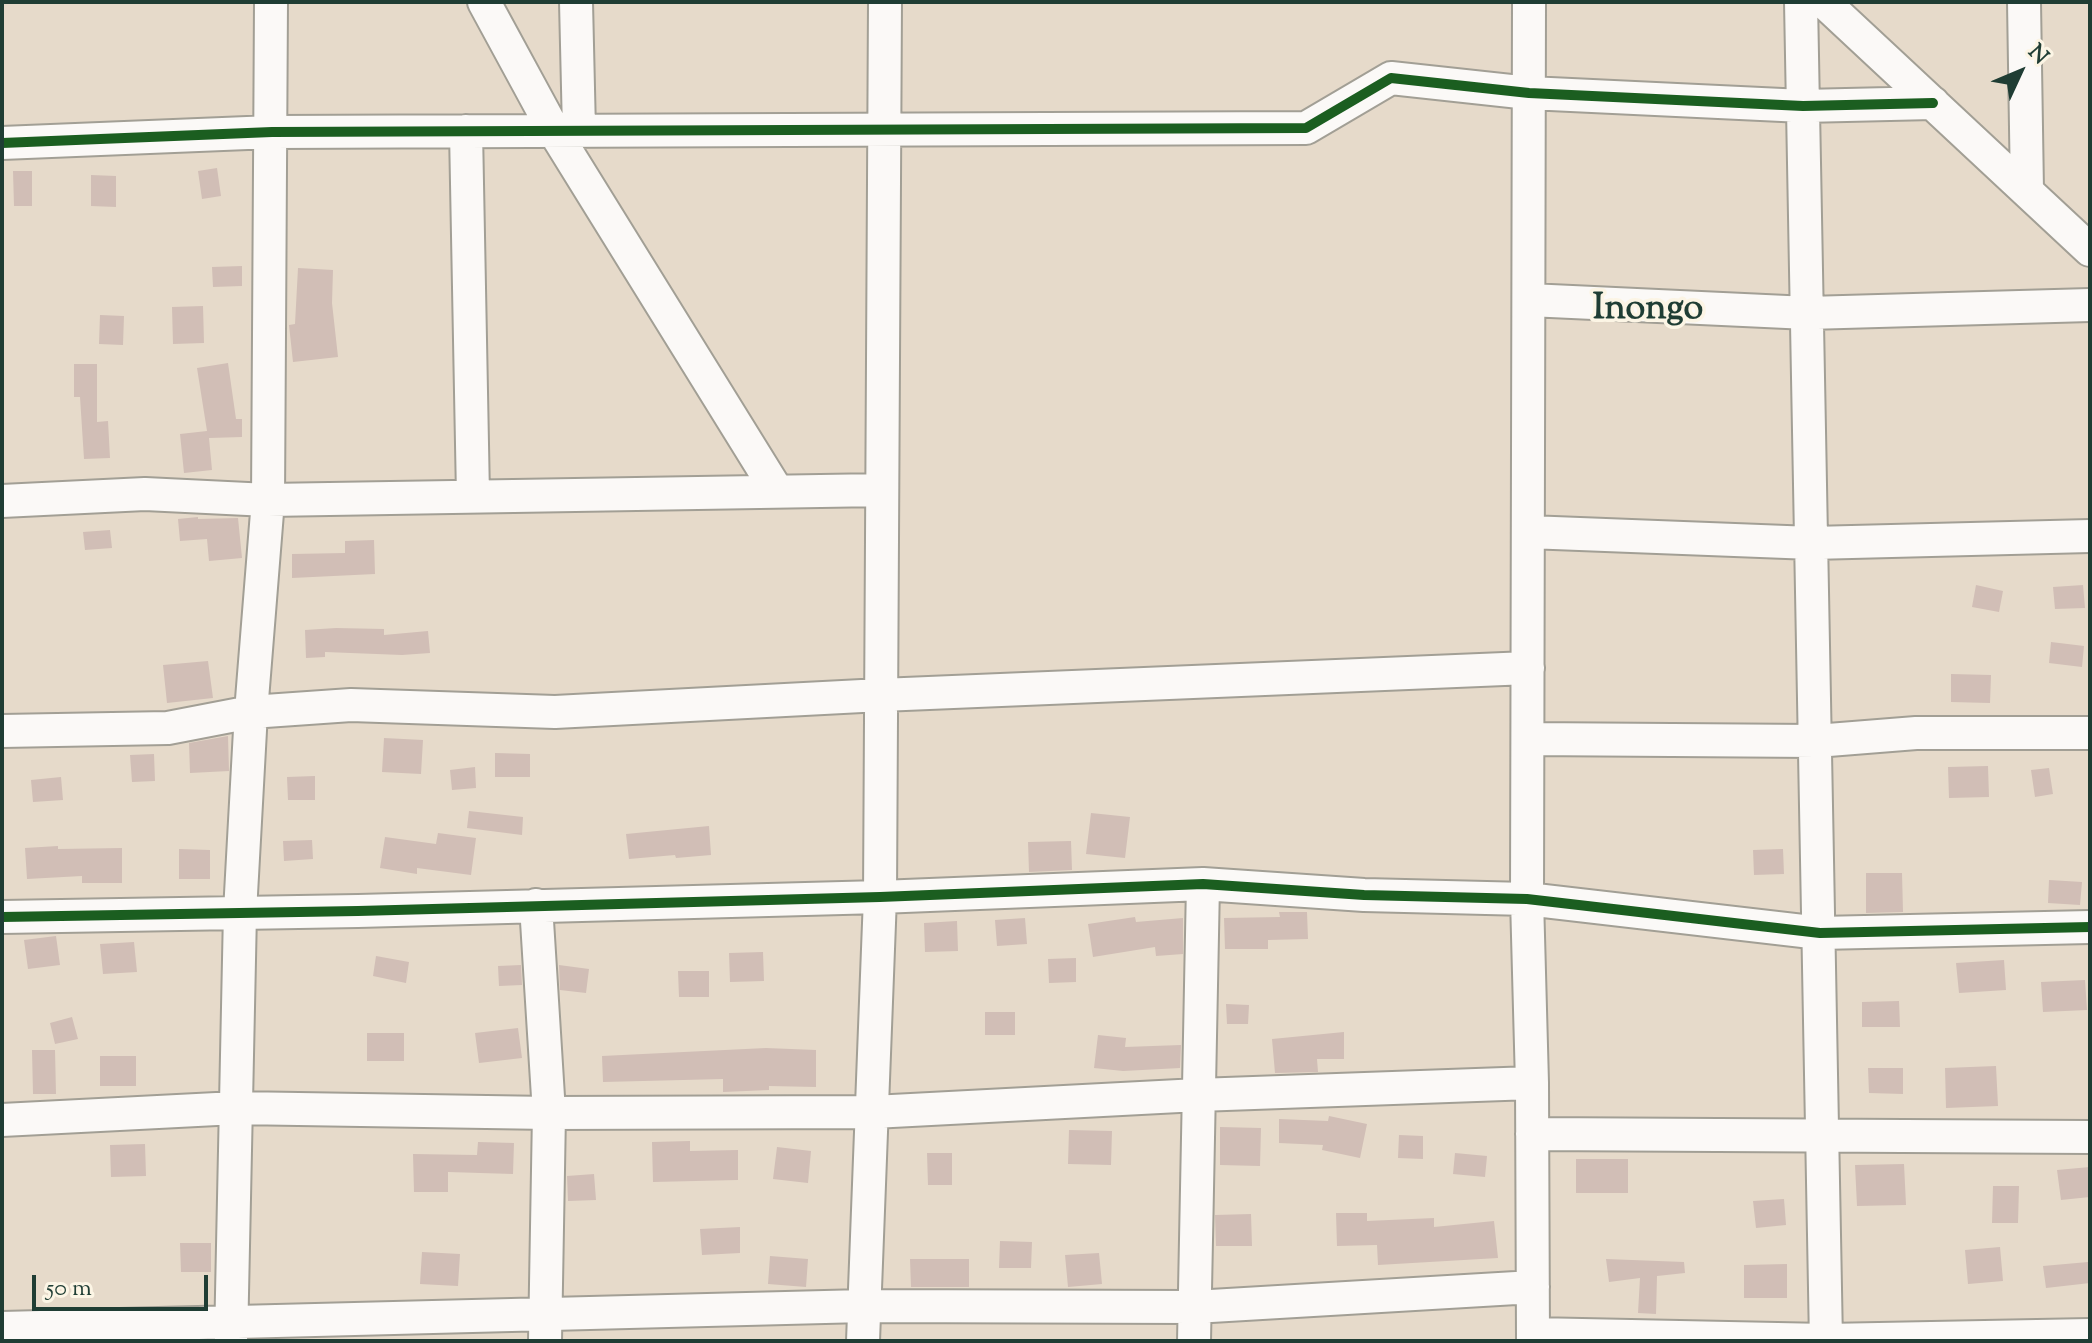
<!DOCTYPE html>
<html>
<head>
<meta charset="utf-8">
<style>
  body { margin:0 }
  #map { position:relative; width:2092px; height:1343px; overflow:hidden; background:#e6daca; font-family:"Sorts Mill Goudy",serif }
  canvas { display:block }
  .frame { position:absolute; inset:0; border:4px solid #1f3d34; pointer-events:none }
  .north { position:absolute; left:1980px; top:32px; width:80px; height:80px; -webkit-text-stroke:6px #fcf5e5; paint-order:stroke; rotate:46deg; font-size:22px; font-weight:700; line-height:32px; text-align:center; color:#1f3d34 }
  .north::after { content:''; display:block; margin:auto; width:28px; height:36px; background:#1f3d34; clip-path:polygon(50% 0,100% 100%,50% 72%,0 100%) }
  .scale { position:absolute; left:32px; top:1275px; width:176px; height:36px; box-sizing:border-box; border:4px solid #1f3d34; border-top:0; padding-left:10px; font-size:24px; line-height:28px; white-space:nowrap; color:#1f3d34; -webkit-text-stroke:6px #fcf5e5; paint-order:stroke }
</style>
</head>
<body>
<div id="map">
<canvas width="2092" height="1343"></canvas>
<div class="frame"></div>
<div class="north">N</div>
<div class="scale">50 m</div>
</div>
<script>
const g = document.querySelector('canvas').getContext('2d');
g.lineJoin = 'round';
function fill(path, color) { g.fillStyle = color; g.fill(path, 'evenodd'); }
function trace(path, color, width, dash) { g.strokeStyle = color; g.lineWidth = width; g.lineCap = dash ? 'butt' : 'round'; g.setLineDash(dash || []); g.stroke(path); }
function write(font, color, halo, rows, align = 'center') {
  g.font = font + ' "Sorts Mill Goudy",serif'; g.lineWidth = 7; g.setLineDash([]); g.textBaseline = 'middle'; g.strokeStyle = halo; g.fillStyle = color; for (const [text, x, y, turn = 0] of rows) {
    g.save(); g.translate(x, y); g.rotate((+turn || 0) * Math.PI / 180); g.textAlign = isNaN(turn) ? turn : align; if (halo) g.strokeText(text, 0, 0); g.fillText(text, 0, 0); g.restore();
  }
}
fill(new Path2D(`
  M 217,168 L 221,196 L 202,199 L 198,171 Z
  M 13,171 L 32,171 L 32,206 L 14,206 Z
  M 91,175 L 116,176 L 116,207 L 91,206 Z
  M 242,266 L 242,286 L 213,287 L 212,267 Z
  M 298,268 L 333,270 L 332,303 L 338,357 L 293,362 L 289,325 L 295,324 Z
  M 203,306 L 204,343 L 173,344 L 172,307 Z
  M 100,315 L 124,316 L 123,345 L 99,344 Z
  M 228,363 L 236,419 L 242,419 L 242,437 L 209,438 L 212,470 L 184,473 L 180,434 L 207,431 L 197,368 Z
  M 74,364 L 97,364 L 97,422 L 108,421 L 110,458 L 84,459 L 80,397 L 74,397 Z
  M 198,517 L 198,519 L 238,518 L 242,558 L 209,561 L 207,539 L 180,541 L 178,519 Z
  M 110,530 L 112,548 L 85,550 L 83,532 Z
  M 374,540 L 375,574 L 292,578 L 292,554 L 345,553 L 345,541 Z
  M 1976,585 L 2003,591 L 1999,612 L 1972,607 Z
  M 2083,585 L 2085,608 L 2055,609 L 2053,587 Z
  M 336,628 L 384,629 L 384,635 L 428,631 L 430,653 L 402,655 L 325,652 L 325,657 L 306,658 L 305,630 Z
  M 2051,642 L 2084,646 L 2082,667 L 2049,663 Z
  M 208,661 L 213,698 L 167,703 L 163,665 Z
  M 1951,674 L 1991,675 L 1990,703 L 1951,702 Z
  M 228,736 L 229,771 L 190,773 L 189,743 Z
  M 384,738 L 423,740 L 421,774 L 382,772 Z
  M 495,753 L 530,754 L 530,777 L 495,777 Z
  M 154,754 L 155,781 L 132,782 L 130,755 Z
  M 1988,766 L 1989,797 L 1949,798 L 1948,767 Z
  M 475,767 L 476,788 L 452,790 L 450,770 Z
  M 2049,768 L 2053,794 L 2035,797 L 2031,770 Z
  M 315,776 L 315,800 L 288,800 L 287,777 Z
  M 61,777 L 63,800 L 33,802 L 31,780 Z
  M 469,811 L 523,817 L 522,835 L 467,828 Z
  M 1091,813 L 1130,817 L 1125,858 L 1086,854 Z
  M 709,826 L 711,855 L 676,858 L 675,855 L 629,859 L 626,834 Z
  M 438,833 L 476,838 L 471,875 L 417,868 L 417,874 L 380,868 L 385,837 L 436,844 Z
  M 312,840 L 313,859 L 284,861 L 283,841 Z
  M 1071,841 L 1072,870 L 1029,872 L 1028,842 Z
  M 58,846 L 58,849 L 122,848 L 122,883 L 82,883 L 82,876 L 27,879 L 25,848 Z
  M 179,849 L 210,850 L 210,879 L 179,879 Z
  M 1783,849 L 1784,874 L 1754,875 L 1753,850 Z
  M 1866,873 L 1902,873 L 1903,912 L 1866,913 Z
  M 2049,880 L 2082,882 L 2080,905 L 2048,903 Z
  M 1279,912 L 1307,912 L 1308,939 L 1268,940 L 1268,949 L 1225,949 L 1224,918 L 1280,917 Z
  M 1135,917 L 1136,922 L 1183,918 L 1183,954 L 1156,956 L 1155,947 L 1093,957 L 1088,924 Z
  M 1025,918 L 1027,944 L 997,946 L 995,920 Z
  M 957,921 L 958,951 L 925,952 L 924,923 Z
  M 56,936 L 60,965 L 28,969 L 24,940 Z
  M 134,942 L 137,972 L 103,974 L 100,944 Z
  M 763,952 L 764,981 L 730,982 L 729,953 Z
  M 376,956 L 409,962 L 406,983 L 373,976 Z
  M 1076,958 L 1076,982 L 1049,983 L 1048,959 Z
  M 2004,960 L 2006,990 L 1959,993 L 1956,963 Z
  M 521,965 L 522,985 L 499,986 L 498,966 Z
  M 559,965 L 589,969 L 586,993 L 560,990 Z
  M 678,971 L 709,971 L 709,997 L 679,997 Z
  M 2085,980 L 2087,1010 L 2043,1012 L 2041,982 Z
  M 1899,1001 L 1900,1027 L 1862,1027 L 1862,1002 Z
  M 1226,1004 L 1249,1005 L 1248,1024 L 1227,1024 Z
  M 985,1012 L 1015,1012 L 1015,1035 L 985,1035 Z
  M 72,1017 L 78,1039 L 55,1044 L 50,1023 Z
  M 518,1028 L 522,1058 L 479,1063 L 475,1033 Z
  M 1344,1032 L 1344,1059 L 1317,1059 L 1318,1072 L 1275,1073 L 1272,1039 Z
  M 367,1033 L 404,1033 L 404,1061 L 367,1061 Z
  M 1098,1035 L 1126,1038 L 1125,1047 L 1181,1045 L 1180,1068 L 1123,1071 L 1094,1068 Z
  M 766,1048 L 816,1050 L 816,1087 L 769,1086 L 769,1090 L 723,1092 L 723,1079 L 603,1082 L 602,1056 Z
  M 32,1050 L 55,1050 L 56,1094 L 33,1094 Z
  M 100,1056 L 136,1056 L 136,1086 L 100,1086 Z
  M 1996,1066 L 1998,1106 L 1946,1108 L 1945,1068 Z
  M 1868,1068 L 1903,1068 L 1903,1094 L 1869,1093 Z
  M 1329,1116 L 1367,1124 L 1360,1158 L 1322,1150 L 1323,1145 L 1279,1143 L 1279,1119 L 1328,1121 Z
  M 1220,1127 L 1261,1128 L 1260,1166 L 1220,1165 Z
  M 1069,1130 L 1112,1131 L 1111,1165 L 1068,1164 Z
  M 1399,1135 L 1423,1136 L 1423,1159 L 1398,1158 Z
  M 690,1141 L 690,1151 L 738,1150 L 738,1180 L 653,1182 L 652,1142 Z
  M 478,1142 L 514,1143 L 513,1174 L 448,1172 L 448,1192 L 414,1192 L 413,1154 L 477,1155 Z
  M 145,1144 L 146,1176 L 111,1177 L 110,1145 Z
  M 777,1147 L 811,1151 L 808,1183 L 773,1179 Z
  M 927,1153 L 952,1153 L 952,1185 L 928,1185 Z
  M 1455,1153 L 1487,1156 L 1485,1177 L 1453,1174 Z
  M 1576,1159 L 1628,1159 L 1628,1193 L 1576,1193 Z
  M 1904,1164 L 1906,1205 L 1857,1206 L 1855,1165 Z
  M 2090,1167 L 2090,1197 L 2061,1200 L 2057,1170 Z
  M 594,1174 L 596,1200 L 568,1201 L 567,1176 Z
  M 1993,1186 L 2019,1186 L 2018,1223 L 1992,1223 Z
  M 1784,1199 L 1786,1225 L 1756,1228 L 1753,1201 Z
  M 1336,1213 L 1367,1213 L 1367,1221 L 1434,1218 L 1434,1227 L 1494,1221 L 1498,1258 L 1378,1265 L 1377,1245 L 1337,1246 Z
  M 1251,1214 L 1252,1246 L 1216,1246 L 1215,1215 Z
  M 740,1227 L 740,1253 L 702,1255 L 700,1229 Z
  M 1000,1241 L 1032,1242 L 1031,1268 L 999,1268 Z
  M 180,1243 L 211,1243 L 211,1272 L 181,1272 Z
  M 2000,1247 L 2003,1281 L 1968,1284 L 1965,1250 Z
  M 422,1252 L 460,1254 L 458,1286 L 420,1284 Z
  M 1099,1253 L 1102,1284 L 1068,1287 L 1065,1255 Z
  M 770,1256 L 808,1259 L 806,1287 L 768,1284 Z
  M 910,1259 L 969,1259 L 969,1287 L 911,1287 Z
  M 1606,1259 L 1684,1262 L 1685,1273 L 1657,1276 L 1656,1314 L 1638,1313 L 1640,1278 L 1609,1282 Z
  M 2088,1262 L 2090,1283 L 2046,1288 L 2043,1266 Z
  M 1787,1264 L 1787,1298 L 1744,1298 L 1744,1265 Z`), '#d1beb6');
const minor = new Path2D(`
  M 484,2 L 554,131 L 777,491
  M 576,2 L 579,131
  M 1529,2 L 1527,899 L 1532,1083 L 1533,1341
  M 1801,2 L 1826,1341
  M 1824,2 L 2090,250
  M 2024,2 L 2027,191
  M 466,131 L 473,496
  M 2,143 L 272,132 L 1306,128 L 1391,78 L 1529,93 L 1803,106 L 1933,103
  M 1529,300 L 1808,313 L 2090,305
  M 2,501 L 145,494 L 268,500 L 882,490
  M 1528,532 L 1812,543 L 2090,536
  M 2,731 L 168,728 L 251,712 L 351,705 L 555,712 L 881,695 L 1528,668
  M 1528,739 L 1816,741 L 1916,733 L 2090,733
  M 536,905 L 549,1113 L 545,1341
  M 2,917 L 358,911 L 880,897 L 1203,884 L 1364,895 L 1527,899 L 1820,933 L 2090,927
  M 2,1120 L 236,1108 L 549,1113 L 873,1112 L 1198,1095 L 1532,1083
  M 1532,1134 L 2090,1137
  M 2,1328 L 864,1306 L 1194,1307 L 1533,1287
  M 1533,1334 L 1826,1340 L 2090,1335
  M 231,1341 L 240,912 L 251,712 L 268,500 L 271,2
  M 863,1341 L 880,897 L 885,2
  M 1194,1341 L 1203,884`);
trace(minor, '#a29f95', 36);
trace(minor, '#fbf9f7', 32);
trace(new Path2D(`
  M 2,143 L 272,132 L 1306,128 L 1391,78 L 1529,93 L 1803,106 L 1933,103
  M 2,917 L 358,911 L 880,897 L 1203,884 L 1364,895 L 1527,899 L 1820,933 L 2090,927`), '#1b5e20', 10);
write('bold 36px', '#1f3d34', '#fcf5e5', [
  ["Inongo",1648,312]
]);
</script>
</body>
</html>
